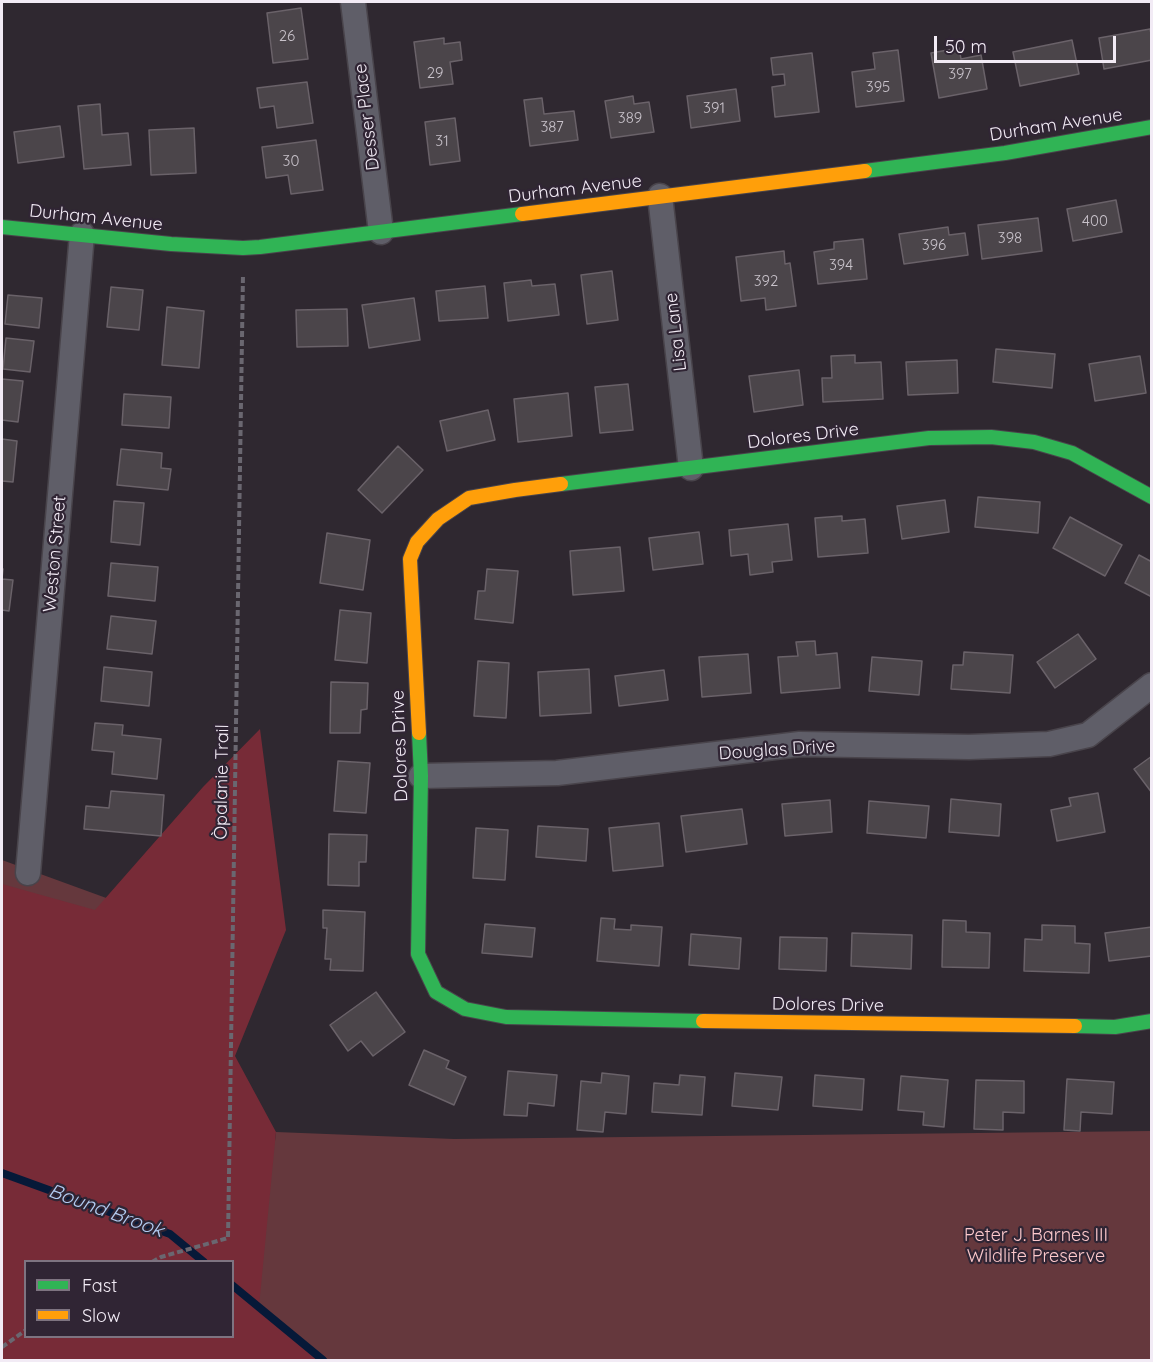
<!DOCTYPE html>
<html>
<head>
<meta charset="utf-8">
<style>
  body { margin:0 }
  #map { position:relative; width:1153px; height:1362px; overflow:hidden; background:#2f2830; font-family:Quicksand,sans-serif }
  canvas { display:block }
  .frame { position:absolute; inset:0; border:3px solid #f2ebf5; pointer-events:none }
  .legend { position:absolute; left:24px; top:1260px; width:210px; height:78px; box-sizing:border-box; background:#302534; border:2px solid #7e7481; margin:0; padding:8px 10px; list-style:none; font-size:18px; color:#f2ebf5 }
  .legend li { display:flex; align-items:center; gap:12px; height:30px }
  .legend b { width:30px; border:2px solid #7e7481 }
  .scale { position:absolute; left:934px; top:36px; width:182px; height:27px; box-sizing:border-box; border:3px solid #f2ebf5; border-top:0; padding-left:8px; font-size:18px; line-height:21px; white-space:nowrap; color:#f2ebf5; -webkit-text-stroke:4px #302534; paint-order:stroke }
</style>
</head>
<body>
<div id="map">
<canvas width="1153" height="1362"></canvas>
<div class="frame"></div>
<ul class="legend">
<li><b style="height:8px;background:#30b455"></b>Fast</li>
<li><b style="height:8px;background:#ff9f0a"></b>Slow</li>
</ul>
<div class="scale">50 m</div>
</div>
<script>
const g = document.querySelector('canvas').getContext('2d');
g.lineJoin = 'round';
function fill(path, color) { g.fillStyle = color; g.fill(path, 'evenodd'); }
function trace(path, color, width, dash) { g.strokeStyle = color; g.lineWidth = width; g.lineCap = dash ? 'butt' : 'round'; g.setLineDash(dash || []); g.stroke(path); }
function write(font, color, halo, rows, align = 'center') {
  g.font = font + ' Quicksand,sans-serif'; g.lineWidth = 4.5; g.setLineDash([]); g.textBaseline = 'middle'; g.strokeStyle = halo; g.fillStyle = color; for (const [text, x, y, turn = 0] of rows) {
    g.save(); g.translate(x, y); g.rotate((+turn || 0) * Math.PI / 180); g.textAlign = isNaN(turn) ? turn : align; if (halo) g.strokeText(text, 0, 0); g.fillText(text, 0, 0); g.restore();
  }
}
fill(new Path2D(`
  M 2,860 L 120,903 L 275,1141 L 276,1132 L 454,1139 L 1151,1131 L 1151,1360 L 2,1360 ZM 26,1262 L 232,1262 L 232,1336 L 26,1336 Z`), '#65383d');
fill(new Path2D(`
  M 260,729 L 286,930 L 235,1056 L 276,1132 L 259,1306 L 323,1360 L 2,1360 L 2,884 L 95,910 L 203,787 ZM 26,1262 L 232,1262 L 232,1336 L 26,1336 Z`), '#772b37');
trace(new Path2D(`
  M 2,1173 L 170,1234 L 204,1262
  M 232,1285 L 323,1360`), '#061938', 8);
const building = new Path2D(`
  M 301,8 L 308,59 L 273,63 L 267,13 Z
  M 1150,29 L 1152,38 L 1152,60 L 1104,69 L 1099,38 Z
  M 444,38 L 444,44 L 460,42 L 462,60 L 450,62 L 453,84 L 420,88 L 414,42 Z
  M 1072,40 L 1079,74 L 1020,86 L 1013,52 Z
  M 959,48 L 961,59 L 981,55 L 987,89 L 939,98 L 931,53 Z
  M 898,50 L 904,101 L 856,107 L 852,72 L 875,69 L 873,53 Z
  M 812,53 L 819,112 L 775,117 L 772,87 L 785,85 L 784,74 L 773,75 L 771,58 Z
  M 307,82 L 313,123 L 277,128 L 274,106 L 260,108 L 257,88 Z
  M 736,89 L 740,121 L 691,128 L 687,96 Z
  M 633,96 L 634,104 L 649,102 L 654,132 L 611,138 L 605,101 Z
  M 542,98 L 544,114 L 574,111 L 578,140 L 530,146 L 524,100 Z
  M 100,104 L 102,135 L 128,133 L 131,165 L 84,169 L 78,106 Z
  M 455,118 L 460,161 L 430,165 L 425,122 Z
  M 60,126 L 64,157 L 18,163 L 14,132 Z
  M 194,128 L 196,173 L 151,175 L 149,130 Z
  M 316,140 L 323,190 L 291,194 L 288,175 L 266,178 L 262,147 Z
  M 1116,200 L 1122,232 L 1073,241 L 1067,209 Z
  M 1038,218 L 1042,251 L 982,259 L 978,225 Z
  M 948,227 L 949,235 L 965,233 L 968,255 L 904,264 L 899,234 Z
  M 863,239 L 867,279 L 818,284 L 814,252 L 834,249 L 834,242 Z
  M 784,251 L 785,264 L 790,263 L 796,306 L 766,310 L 765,298 L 741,301 L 736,257 Z
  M 612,271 L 618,320 L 587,324 L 581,275 Z
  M 531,280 L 532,286 L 555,284 L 559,315 L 508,321 L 504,283 Z
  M 485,286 L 488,318 L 439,321 L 436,291 Z
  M 111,287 L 143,290 L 139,330 L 107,327 Z
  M 8,295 L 42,298 L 39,328 L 5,324 Z
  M 414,298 L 420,340 L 369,348 L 362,305 Z
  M 167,307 L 204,311 L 199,368 L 162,365 Z
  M 347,309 L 348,346 L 297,347 L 296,310 Z
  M 6,338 L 34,341 L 30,372 L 3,369 Z
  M 996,349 L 1055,354 L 1052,388 L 993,382 Z
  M 855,355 L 855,363 L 881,362 L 883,399 L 823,402 L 822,378 L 832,378 L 831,356 Z
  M 1140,356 L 1146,393 L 1095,401 L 1089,364 Z
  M 957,360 L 958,393 L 908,395 L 906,362 Z
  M 799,370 L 803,405 L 754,412 L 749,376 Z
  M 2,379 L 23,381 L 18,422 L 2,420 Z
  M 628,384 L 633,430 L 600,433 L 595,387 Z
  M 568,393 L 572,436 L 518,442 L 514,399 Z
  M 124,394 L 171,397 L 169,428 L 122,425 Z
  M 488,410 L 495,440 L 447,451 L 440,421 Z
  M 2,439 L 17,441 L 13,482 L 2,481 Z
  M 398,446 L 423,470 L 382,513 L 358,490 Z
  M 121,449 L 162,453 L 161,468 L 171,469 L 168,490 L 117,485 Z
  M 978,497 L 1040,502 L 1038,533 L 975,527 Z
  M 945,500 L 949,532 L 902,539 L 897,506 Z
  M 114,501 L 144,503 L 140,545 L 111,542 Z
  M 842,516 L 842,521 L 865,519 L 868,553 L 818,557 L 815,518 Z
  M 1070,517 L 1122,545 L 1105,576 L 1053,548 Z
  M 788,524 L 792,560 L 772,562 L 773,572 L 750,575 L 748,554 L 731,556 L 729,530 Z
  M 699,532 L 703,564 L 653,570 L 649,538 Z
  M 327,533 L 370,540 L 363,590 L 320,583 Z
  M 620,547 L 624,591 L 573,595 L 570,551 Z
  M 1139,555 L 1152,562 L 1152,597 L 1125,583 Z
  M 111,563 L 158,567 L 155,601 L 108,596 Z
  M 2,568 L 3,569 L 2,579 L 13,580 L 9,611 L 2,610 Z
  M 487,569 L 518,571 L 513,623 L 475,619 L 478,591 L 485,591 Z
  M 340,610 L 371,613 L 367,663 L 335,660 Z
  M 111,616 L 156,621 L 152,654 L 107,649 Z
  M 1078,634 L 1096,659 L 1055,688 L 1037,662 Z
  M 815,641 L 816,655 L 837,653 L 840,688 L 781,693 L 778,657 L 798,656 L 796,642 Z
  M 964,652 L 1013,655 L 1010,693 L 951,689 L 953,665 L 963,665 Z
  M 748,654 L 751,693 L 702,697 L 699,657 Z
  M 872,657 L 922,661 L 919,695 L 869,691 Z
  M 478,661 L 509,663 L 506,718 L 474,716 Z
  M 104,667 L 152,672 L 149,706 L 101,701 Z
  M 589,669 L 591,713 L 540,716 L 538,672 Z
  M 664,670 L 668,700 L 619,706 L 615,676 Z
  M 331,682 L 368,683 L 367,709 L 361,710 L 360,733 L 330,733 Z
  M 95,723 L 123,725 L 122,735 L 161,739 L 157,779 L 112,774 L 114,752 L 92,750 Z
  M 1152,756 L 1152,793 L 1134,769 Z
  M 338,761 L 370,763 L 366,813 L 334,811 Z
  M 111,791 L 164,795 L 161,836 L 84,829 L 86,806 L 109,808 Z
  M 1098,793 L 1105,832 L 1057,841 L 1051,810 L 1071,806 L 1069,798 Z
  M 951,799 L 1001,804 L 999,836 L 949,832 Z
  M 830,800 L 832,832 L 785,836 L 782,804 Z
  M 869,801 L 929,806 L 926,838 L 867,833 Z
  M 742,809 L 747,844 L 686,852 L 681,816 Z
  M 659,823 L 663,866 L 613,871 L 609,828 Z
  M 538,826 L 588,829 L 586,861 L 536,857 Z
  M 476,828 L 508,830 L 505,880 L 473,878 Z
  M 329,834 L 367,835 L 366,862 L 359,862 L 359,886 L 328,885 Z
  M 323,910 L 365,912 L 363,971 L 330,970 L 331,959 L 325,959 L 327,928 L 323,928 Z
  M 601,918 L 615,919 L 614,929 L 631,930 L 631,925 L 662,927 L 659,966 L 597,961 Z
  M 943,920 L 966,921 L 966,932 L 990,933 L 989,968 L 942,967 Z
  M 485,924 L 535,928 L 532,957 L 482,953 Z
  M 1042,925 L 1075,926 L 1075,943 L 1090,944 L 1089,973 L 1024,971 L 1025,939 L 1042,940 Z
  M 1152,927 L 1152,956 L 1109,961 L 1105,933 Z
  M 852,933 L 912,935 L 911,969 L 851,966 Z
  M 691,934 L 741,938 L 739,969 L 689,965 Z
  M 780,937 L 827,938 L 826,971 L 779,969 Z
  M 376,992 L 405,1032 L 373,1056 L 361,1041 L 348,1051 L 330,1025 Z
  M 424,1050 L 449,1061 L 446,1068 L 466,1077 L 454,1105 L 409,1085 Z
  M 508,1071 L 557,1075 L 554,1106 L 528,1103 L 527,1116 L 504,1115 Z
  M 602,1073 L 629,1076 L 626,1114 L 605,1112 L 603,1132 L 577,1130 L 581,1081 L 601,1083 Z
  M 735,1073 L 782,1077 L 778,1110 L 732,1106 Z
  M 680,1075 L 705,1077 L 702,1115 L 652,1112 L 654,1083 L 679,1085 Z
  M 815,1075 L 864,1079 L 862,1110 L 813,1106 Z
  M 901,1076 L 948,1080 L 944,1127 L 923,1125 L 924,1112 L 898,1110 Z
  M 1067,1079 L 1114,1082 L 1112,1114 L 1081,1112 L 1080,1131 L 1064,1130 Z
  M 976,1080 L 1024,1081 L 1024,1113 L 1003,1112 L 1003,1130 L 974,1129 Z`);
fill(building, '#4b454a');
trace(building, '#6a6269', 1.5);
const street = new Path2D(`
  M 353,2 L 381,232
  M 660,196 L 691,468
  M 421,776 L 557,773 L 800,744 L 969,747 L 1049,744 L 1088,735 L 1152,685
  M 28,873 L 82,234`);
const fast = new Path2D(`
  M 865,171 L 1005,153 L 1152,127
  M 2,227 L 171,244 L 243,248 L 260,247 L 522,214
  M 561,484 L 929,438 L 991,437 L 1034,442 L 1072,453 L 1152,497
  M 419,733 L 421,776 L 418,954 L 436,992 L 465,1009 L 506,1017 L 703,1021
  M 1075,1026 L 1115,1027 L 1152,1021`);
const slow = new Path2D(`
  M 522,214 L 865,171
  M 419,733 L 410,559 L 417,542 L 438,519 L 469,498 L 515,490 L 561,484
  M 703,1021 L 1075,1026`);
trace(street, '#49444b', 27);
trace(fast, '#49444b', 16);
trace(slow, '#49444b', 16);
trace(new Path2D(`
  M 152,1262 L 161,1257 L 228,1238 L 243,274
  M 2,1347 L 26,1330`), '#6a6770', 4, [6, 3]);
trace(street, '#5f5e68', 24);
trace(fast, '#30b455', 14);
trace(slow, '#ff9f0a', 14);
write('15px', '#c8c2ca', null, [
  ["26",287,36],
  ["29",435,73],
  ["397",960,74],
  ["395",878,87],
  ["391",714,108],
  ["389",630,118],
  ["387",552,127],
  ["31",442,141],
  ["30",291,161],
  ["400",1095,221],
  ["398",1010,238],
  ["396",934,245],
  ["394",841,265],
  ["392",766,281]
]);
write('18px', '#f2ebf5', '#302534', [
  ["Desser Place",367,117,-97],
  ["Durham Avenue",1056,125,-9],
  ["Durham Avenue",575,189,-7],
  ["Durham Avenue",96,218,6],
  ["Lisa Lane",676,332,-97],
  ["Dolores Drive",803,436,-7],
  ["Weston Street",55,554,-85],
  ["Dolores Drive",400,746,-92],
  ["Douglas Drive",777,750,-4],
  ["Òpalanie Trail",222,782,-89],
  ["Dolores Drive",828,1005,1]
]);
write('18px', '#fcc8cb', '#302534', [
  ["Peter J. Barnes III",1036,1236],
  ["Wildlife Preserve",1036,1257]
]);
write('italic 20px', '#b2cbf1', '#302534', [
  ["Bound Brook",106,1211,20]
]);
</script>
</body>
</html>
